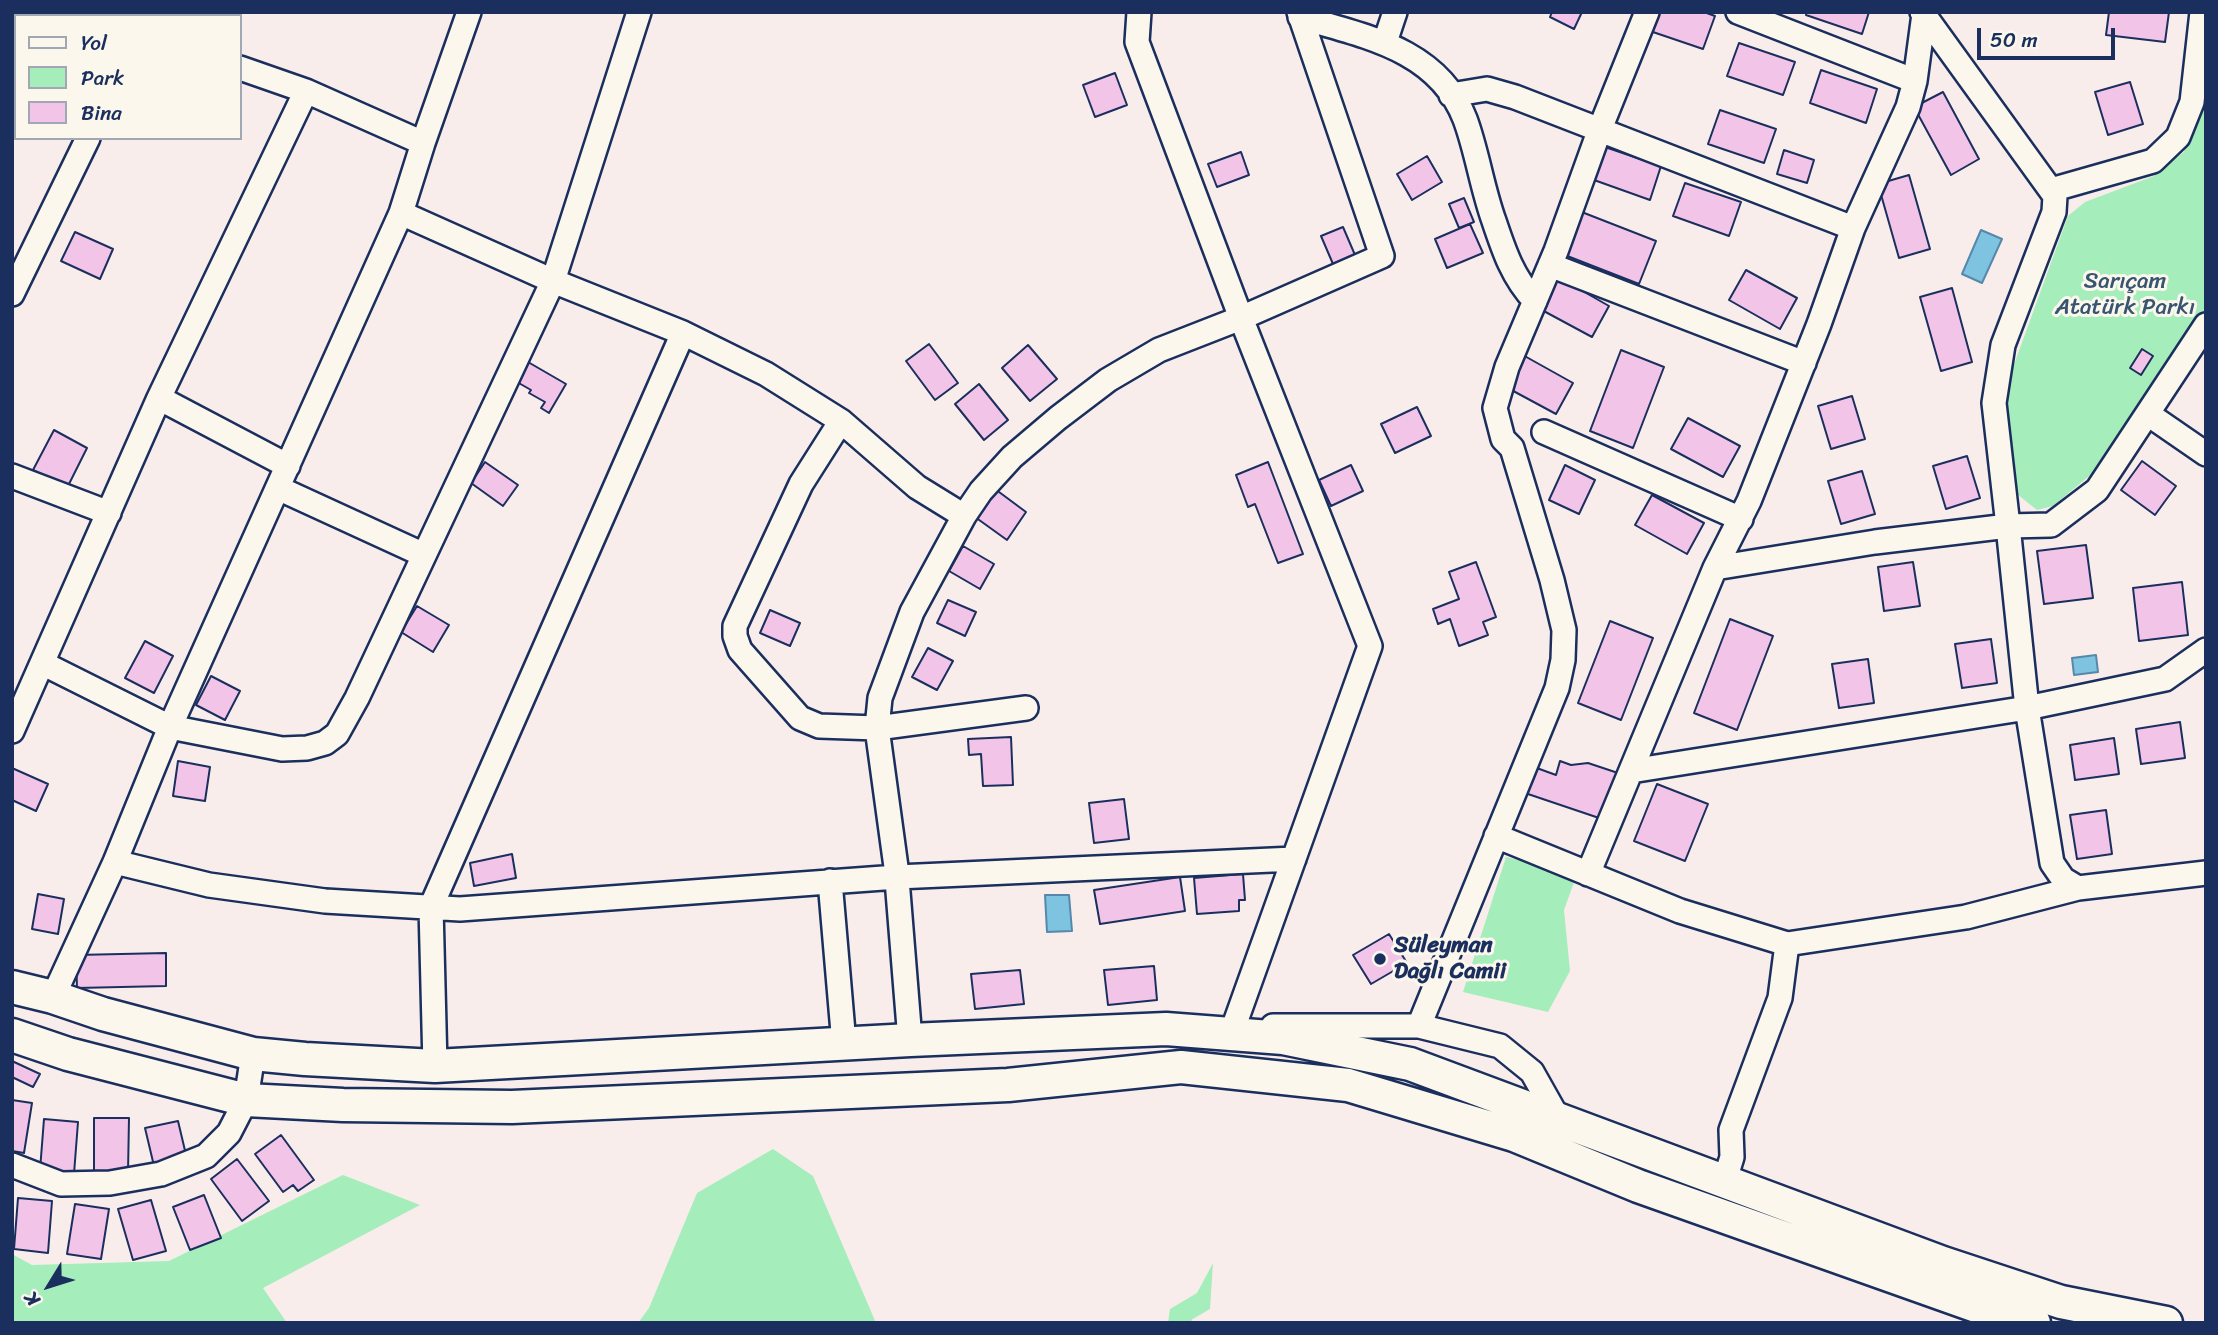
<!DOCTYPE html>
<html>
<head>
<meta charset="utf-8">
<style>
  body { margin:0 }
  #map { position:relative; width:2218px; height:1335px; overflow:hidden; background:#f9edeb; font-family:Sriracha,sans-serif }
  canvas { display:block }
  .frame { position:absolute; inset:0; border:14px solid #1b2f5e; pointer-events:none }
  .legend { position:absolute; left:14px; top:14px; width:228px; height:126px; box-sizing:border-box; background:#fbf7ec; border:2px solid #a1a7b3; margin:0; padding:9px 12px; list-style:none; font-size:21px; color:#1b2f5e }
  .legend li { display:flex; align-items:center; gap:14px; height:35px }
  .legend b { width:35px; border:2px solid #a1a7b3 }
  .north { position:absolute; left:14px; top:1251px; width:70px; height:70px; -webkit-text-stroke:5px #fbf7ec; paint-order:stroke; rotate:232deg; font-size:19px; font-weight:700; line-height:28px; text-align:center; color:#1b2f5e }
  .north::after { content:''; display:block; margin:auto; width:24px; height:32px; background:#1b2f5e; clip-path:polygon(50% 0,100% 100%,50% 72%,0 100%) }
  .scale { position:absolute; left:1977px; top:28px; width:138px; height:32px; box-sizing:border-box; border:4px solid #1b2f5e; border-top:0; padding-left:9px; font-size:21px; line-height:24px; white-space:nowrap; color:#1b2f5e; -webkit-text-stroke:5px #fbf7ec; paint-order:stroke }
</style>
</head>
<body>
<div id="map">
<canvas width="2218" height="1335"></canvas>
<div class="frame"></div>
<ul class="legend">
<li><b style="height:9px;background:#fbf7ec"></b>Yol</li>
<li><b style="height:19px;background:#a5edba"></b>Park</li>
<li><b style="height:19px;background:#f2c4e7"></b>Bina</li>
</ul>
<div class="north">K</div>
<div class="scale">50 m</div>
</div>
<script>
const g = document.querySelector('canvas').getContext('2d');
g.lineJoin = 'round';
function fill(path, color) { g.fillStyle = color; g.fill(path, 'evenodd'); }
function trace(path, color, width, dash) { g.strokeStyle = color; g.lineWidth = width; g.lineCap = dash ? 'butt' : 'round'; g.setLineDash(dash || []); g.stroke(path); }
function write(font, color, halo, rows, align = 'center') {
  g.font = font + ' Sriracha,sans-serif'; g.lineWidth = 6; g.setLineDash([]); g.textBaseline = 'middle'; g.strokeStyle = halo; g.fillStyle = color; for (const [text, x, y, turn = 0] of rows) {
    g.save(); g.translate(x, y); g.rotate((+turn || 0) * Math.PI / 180); g.textAlign = isNaN(turn) ? turn : align; if (halo) g.strokeText(text, 0, 0); g.fillText(text, 0, 0); g.restore();
  }
}
fill(new Path2D(`
  M 2206,66 L 2206,322 L 2100,467 L 2053,506 L 2037,510 L 2012,490 L 2004,392 L 2068,216 L 2085,202 L 2154,176 L 2184,152 L 2202,95 Z
  M 1506,857 L 1577,874 L 1564,910 L 1570,971 L 1548,1012 L 1463,992 Z
  M 773,1149 L 813,1176 L 876,1323 L 638,1323 L 649,1308 L 697,1193 Z
  M 343,1175 L 420,1205 L 263,1288 L 287,1323 L 12,1323 L 12,1254 L 32,1265 L 169,1261 Z
  M 1213,1263 L 1210,1309 L 1191,1320 L 1195,1323 L 1168,1323 L 1170,1309 L 1197,1293 Z`), '#a5edba');
const water = new Path2D(`
  M 1981,230 L 2002,239 L 1982,283 L 1962,274 Z
  M 2096,655 L 2098,672 L 2074,675 L 2072,658 Z
  M 1045,895 L 1069,895 L 1072,931 L 1047,932 Z`);
fill(water, '#7ec3df');
trace(water, '#5688ab', 2);
const building = new Path2D(`
  M 1552,12 L 1582,12 L 1574,29 L 1550,17 Z
  M 1653,12 L 1704,12 L 1715,16 L 1703,49 L 1647,30 Z
  M 1807,12 L 1869,12 L 1862,34 L 1806,15 Z
  M 2109,12 L 2169,12 L 2165,42 L 2106,35 Z
  M 1739,43 L 1795,62 L 1783,95 L 1727,76 Z
  M 1821,70 L 1877,89 L 1866,123 L 1810,103 Z
  M 1115,73 L 1127,105 L 1095,117 L 1083,85 Z
  M 2130,82 L 2143,124 L 2108,135 L 2095,92 Z
  M 1943,92 L 1979,159 L 1951,175 L 1914,107 Z
  M 1720,110 L 1776,129 L 1764,163 L 1708,144 Z
  M 1605,147 L 1661,166 L 1650,200 L 1594,180 Z
  M 1784,150 L 1814,160 L 1807,183 L 1777,174 Z
  M 1241,152 L 1249,175 L 1217,187 L 1208,164 Z
  M 1427,156 L 1442,182 L 1412,200 L 1397,174 Z
  M 1909,175 L 1930,249 L 1899,258 L 1878,184 Z
  M 1685,183 L 1741,202 L 1729,236 L 1673,216 Z
  M 1464,198 L 1474,222 L 1459,228 L 1449,204 Z
  M 1574,209 L 1656,241 L 1639,284 L 1557,252 Z
  M 1470,224 L 1483,253 L 1447,268 L 1435,239 Z
  M 1343,227 L 1355,255 L 1333,264 L 1321,236 Z
  M 75,232 L 113,249 L 100,279 L 61,261 Z
  M 1746,270 L 1797,298 L 1780,329 L 1729,300 Z
  M 1558,277 L 1609,306 L 1592,337 L 1540,309 Z
  M 1952,288 L 1972,362 L 1941,371 L 1920,297 Z
  M 929,344 L 958,383 L 935,400 L 906,361 Z
  M 1028,345 L 1057,379 L 1030,401 L 1002,368 Z
  M 2142,349 L 2153,356 L 2141,375 L 2130,368 Z
  M 1621,350 L 1664,367 L 1633,448 L 1590,431 Z
  M 1521,354 L 1573,383 L 1556,414 L 1504,386 Z
  M 528,362 L 566,384 L 549,413 L 541,408 L 545,402 L 529,393 L 531,390 L 517,382 Z
  M 979,384 L 1008,420 L 984,440 L 955,404 Z
  M 1852,396 L 1865,439 L 1831,449 L 1818,406 Z
  M 1417,407 L 1431,436 L 1395,453 L 1381,424 Z
  M 1688,418 L 1740,446 L 1723,477 L 1671,449 Z
  M 54,430 L 87,448 L 67,488 L 33,470 Z
  M 1967,456 L 1980,498 L 1946,509 L 1933,466 Z
  M 2142,461 L 2176,486 L 2155,515 L 2121,490 Z
  M 485,462 L 518,485 L 503,506 L 471,483 Z
  M 1268,462 L 1303,554 L 1278,563 L 1255,504 L 1248,507 L 1236,475 Z
  M 1351,465 L 1363,491 L 1331,506 L 1319,480 Z
  M 1565,465 L 1595,480 L 1579,514 L 1549,500 Z
  M 1862,471 L 1875,514 L 1841,524 L 1828,481 Z
  M 995,489 L 1026,512 L 1007,540 L 975,517 Z
  M 1652,495 L 1704,523 L 1687,554 L 1635,525 Z
  M 2086,545 L 2093,598 L 2044,604 L 2037,551 Z
  M 963,546 L 994,564 L 980,589 L 949,571 Z
  M 1476,562 L 1496,617 L 1483,622 L 1488,635 L 1459,646 L 1450,619 L 1438,624 L 1433,609 L 1459,599 L 1449,572 Z
  M 1913,562 L 1920,606 L 1884,611 L 1878,567 Z
  M 2182,582 L 2188,635 L 2139,641 L 2133,588 Z
  M 948,600 L 976,612 L 965,636 L 937,623 Z
  M 417,606 L 449,625 L 433,652 L 401,632 Z
  M 770,610 L 800,623 L 790,646 L 760,633 Z
  M 1730,619 L 1773,636 L 1737,730 L 1694,713 Z
  M 1610,621 L 1653,638 L 1621,720 L 1578,703 Z
  M 1991,639 L 1997,683 L 1962,688 L 1955,644 Z
  M 145,641 L 173,656 L 154,693 L 125,678 Z
  M 928,648 L 953,661 L 937,690 L 912,677 Z
  M 1868,659 L 1874,703 L 1839,708 L 1832,664 Z
  M 211,676 L 240,691 L 225,720 L 196,705 Z
  M 2180,722 L 2185,758 L 2141,764 L 2136,729 Z
  M 1011,737 L 1013,785 L 983,786 L 981,754 L 969,755 L 968,739 Z
  M 2114,738 L 2119,774 L 2075,780 L 2070,745 Z
  M 178,761 L 210,767 L 205,801 L 173,796 Z
  M 1560,761 L 1571,765 L 1588,763 L 1618,773 L 1602,819 L 1525,793 L 1534,767 L 1556,775 Z
  M 12,768 L 48,784 L 36,811 L 12,800 Z
  M 1657,784 L 1708,804 L 1685,861 L 1634,841 Z
  M 1124,799 L 1129,839 L 1094,843 L 1089,803 Z
  M 2106,810 L 2112,854 L 2077,859 L 2070,815 Z
  M 512,854 L 516,878 L 474,886 L 470,863 Z
  M 1243,874 L 1245,900 L 1239,900 L 1239,911 L 1197,914 L 1194,878 Z
  M 1180,877 L 1185,911 L 1100,924 L 1094,890 Z
  M 38,894 L 64,899 L 58,934 L 32,929 Z
  M 1389,934 L 1407,963 L 1371,984 L 1353,955 Z
  M 166,953 L 166,986 L 77,988 L 76,955 Z
  M 1154,966 L 1157,1000 L 1108,1005 L 1104,970 Z
  M 1020,970 L 1024,1004 L 975,1009 L 971,974 Z
  M 12,1061 L 40,1074 L 33,1087 L 12,1077 Z
  M 12,1100 L 32,1103 L 24,1153 L 12,1151 Z
  M 94,1118 L 129,1118 L 128,1173 L 94,1173 Z
  M 44,1119 L 78,1122 L 74,1174 L 40,1170 Z
  M 178,1121 L 187,1159 L 154,1166 L 145,1128 Z
  M 281,1135 L 314,1180 L 298,1191 L 293,1185 L 283,1192 L 255,1154 Z
  M 237,1159 L 269,1201 L 242,1221 L 211,1179 Z
  M 204,1195 L 221,1238 L 190,1250 L 173,1207 Z
  M 18,1198 L 52,1201 L 48,1253 L 14,1249 Z
  M 151,1200 L 166,1251 L 133,1260 L 118,1209 Z
  M 75,1204 L 109,1209 L 101,1259 L 67,1254 Z`);
fill(building, '#f2c4e7');
trace(building, '#1b2f5e', 2);
const street = new Path2D(`
  M 1139,12 L 1137,42 L 1241,318 L 1370,646 L 1234,1026
  M 1922,12 L 2055,196 L 2054,212 L 2003,345 L 1994,403 L 2008,526 L 2051,525 L 2097,490 L 2206,325
  M 125,16 L 125,12
  M 210,16 L 211,12
  M 1300,17 C 1364,36 1438,49 1465,119 C 1477,151 1482,188 1494,221 C 1504,251 1513,278 1535,301
  M 1385,42 L 1395,12
  M 240,68 L 306,91 L 423,143
  M 1915,81 L 1924,14
  M 1451,95 L 1487,89 L 1515,97 L 1853,228
  M 2051,190 L 2153,161 L 2178,137 L 2192,102 L 2202,12
  M 401,213 L 553,281 L 683,333 L 766,374 L 841,421 L 917,487 L 964,516
  M 1550,265 L 1804,363
  M 12,294 L 88,138
  M 159,398 L 288,466
  M 2148,414 L 2206,454
  M 841,421 L 801,484 L 735,626 L 735,636 L 740,650 L 800,718 L 819,726 L 877,728 L 1026,708
  M 1544,432 L 1741,519
  M 12,476 L 109,513
  M 278,488 L 424,555
  M 1715,568 L 1875,542 L 2008,526 L 2027,708 L 2052,863 L 2063,879 L 2078,888 L 2206,873
  M 42,663 L 170,727 L 282,749 L 307,748 L 325,743 L 337,734 L 357,698 L 553,281 L 639,12
  M 12,731 L 159,398 L 306,91
  M 1631,771 L 2027,708 L 2165,679 L 2206,650
  M 1496,836 L 1680,911 L 1787,944 L 1966,917 L 2078,888
  M 115,862 L 209,885 L 325,901 L 460,909 L 897,877 L 1294,859
  M 1588,874 L 1715,568 L 1749,501 L 1819,324 L 1853,228 L 1908,107 L 1915,81 L 1738,12
  M 830,881 L 844,1044
  M 53,997 L 115,862 L 170,727 L 401,213 L 423,143 L 469,12
  M 1273,1026 L 1419,1026 L 1500,1046 L 1532,1072 L 1559,1120
  M 1419,1026 L 1557,688 L 1563,660 L 1564,630 L 1552,580 L 1512,448 L 1503,439 L 1495,408 L 1507,367 L 1556,251 L 1600,129 L 1647,12
  M 910,1040 L 896,867 L 877,728 L 880,698 L 912,612 L 964,516 L 981,491 L 1012,457 L 1058,418 L 1108,380 L 1159,350 L 1241,318 L 1382,256 L 1299,12
  M 435,1066 L 431,907 L 683,333
  M 12,1165 L 61,1184 L 110,1183 L 161,1174 L 206,1156 L 229,1133 L 246,1100 L 253,1054
  M 1724,1183 L 1732,1157 L 1731,1130 L 1780,998 L 1787,944`);
const secondary = new Path2D(`
  M 12,987 L 53,997 L 103,1014 L 253,1054 L 305,1059 L 435,1066 L 910,1040 L 1166,1029 L 1283,1038 L 1410,1064 L 1943,1263 L 2061,1302 L 2166,1323
  M 12,1035 L 68,1054 L 246,1100 L 343,1105 L 512,1107 L 1008,1085 L 1181,1067 L 1348,1085 L 1514,1135 L 1638,1186 L 1979,1307 L 2034,1323`);
trace(street, '#1b2f5e', 28);
trace(secondary, '#1b2f5e', 37);
trace(street, '#fbf7ec', 23);
trace(secondary, '#fbf7ec', 32);
for (const [x, y, r, color] of [
  [1380,959,7,"#1b2f5e"]
]) { const dot = new Path2D(); dot.arc(x, y, r, 0, 2 * Math.PI); g.fillStyle = color; g.fill(dot); trace(dot, '#fbf7ec', 2.5); }
write('23px', '#375570', '#fbf7ec', [
  ["Sarıçam",2125,282],
  ["Atatürk Parkı",2125,308]
]);
write('bold 23px', '#1b2f5e', '#fbf7ec', [
  ["Süleyman",1394,946],
  ["Dağlı Camii",1394,972]
], 'left');
</script>
</body>
</html>
